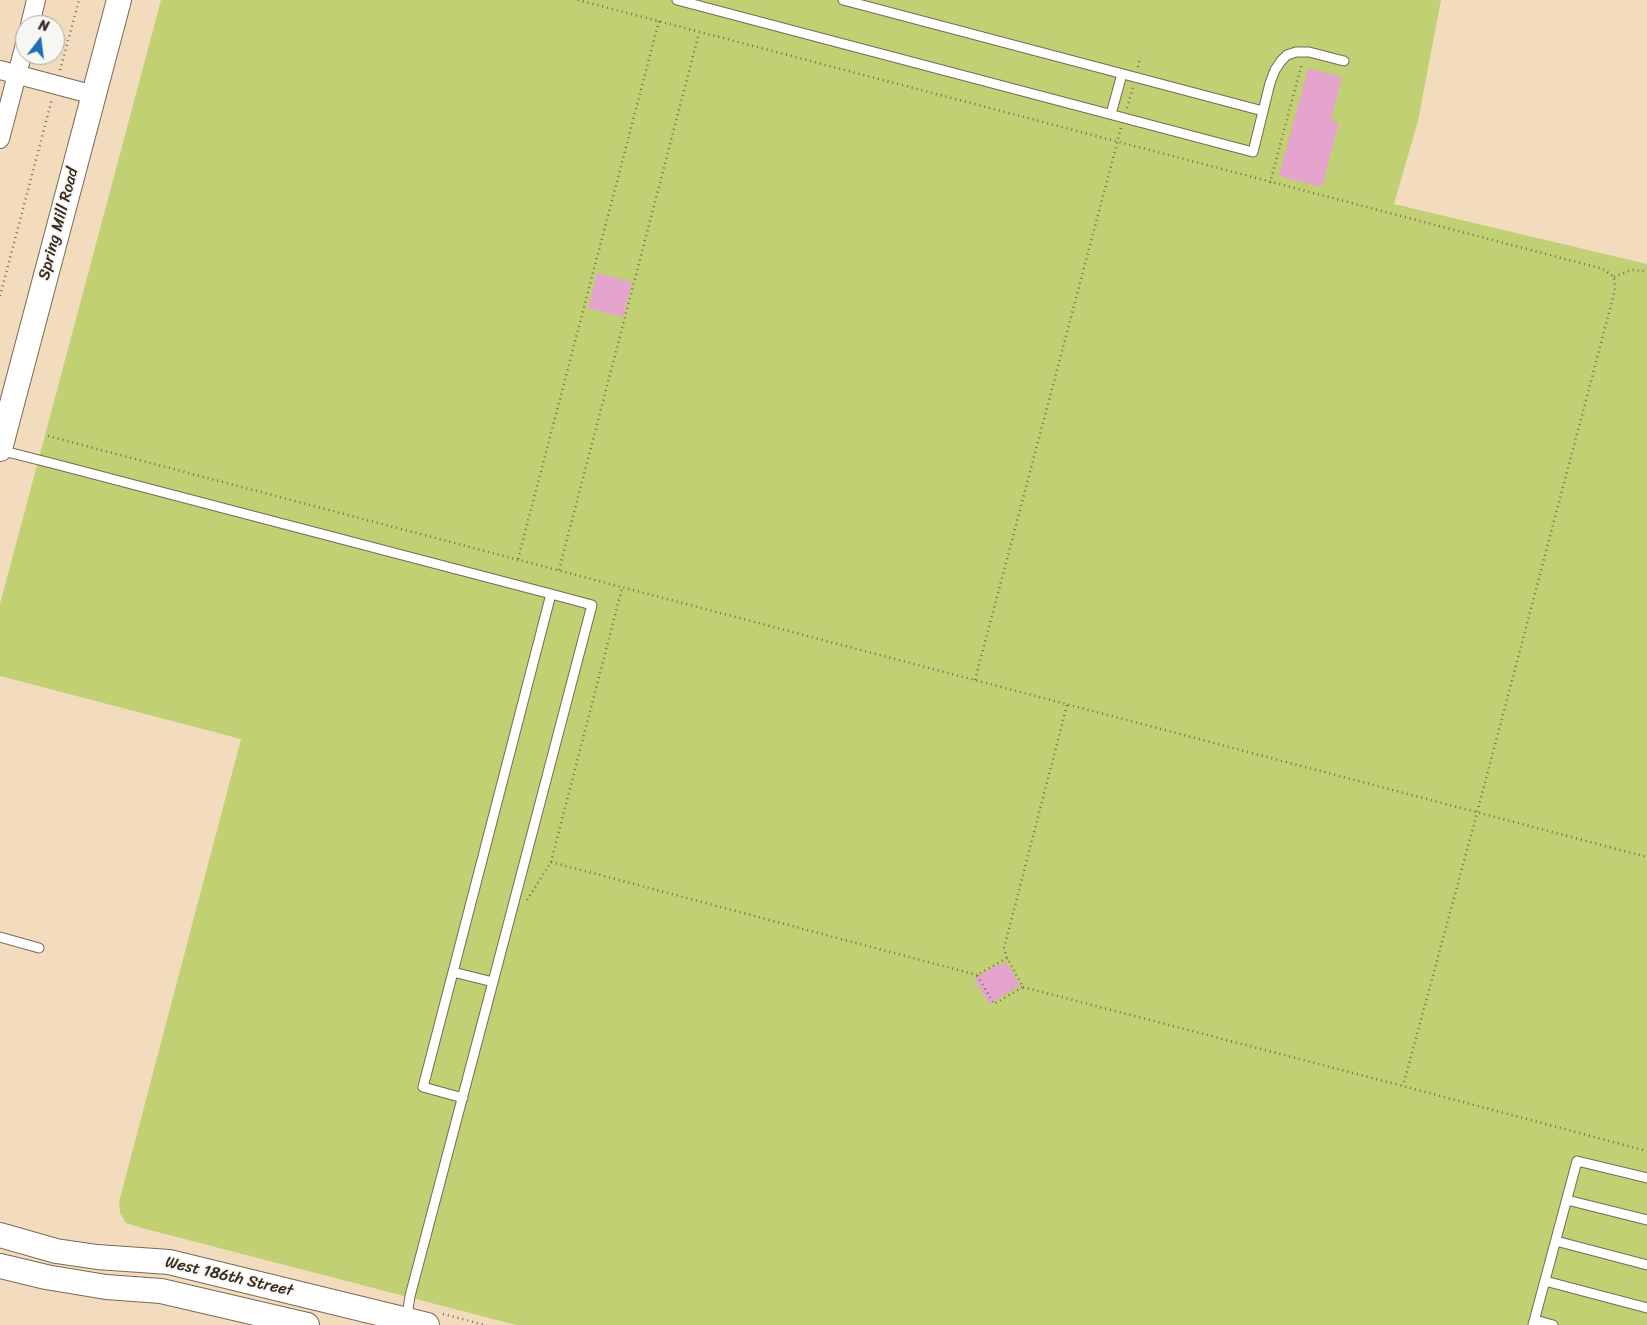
<!DOCTYPE html>
<html>
<head>
<meta charset="utf-8">
<style>
  body { margin:0 }
  #map { position:relative; width:1647px; height:1325px; overflow:hidden; background:#f3dcbe; font-family:Sriracha,sans-serif }
  canvas { display:block }
  .north { position:absolute; left:15px; top:15px; width:50px; height:50px; box-sizing:border-box; background:#f6f6f2; border:1px solid #aba49d; border-radius:50%; rotate:15deg; font-size:14px; font-weight:700; line-height:20px; text-align:center; color:#3b2a1e }
  .north::after { content:''; display:block; margin:auto; width:18px; height:22px; background:#1f6fb2; clip-path:polygon(50% 0,100% 100%,50% 72%,0 100%) }
</style>
</head>
<body>
<div id="map">
<canvas width="1647" height="1325"></canvas>
<div class="north">N</div>
</div>
<script>
const g = document.querySelector('canvas').getContext('2d');
g.lineJoin = 'round';
function fill(path, color) { g.fillStyle = color; g.fill(path, 'evenodd'); }
function trace(path, color, width, dash) { g.strokeStyle = color; g.lineWidth = width; g.lineCap = dash ? 'butt' : 'round'; g.setLineDash(dash || []); g.stroke(path); }
function write(font, color, halo, rows, align = 'center') {
  g.font = font + ' Sriracha,sans-serif'; g.lineWidth = 4; g.setLineDash([]); g.textBaseline = 'middle'; g.strokeStyle = halo; g.fillStyle = color; for (const [text, x, y, turn = 0] of rows) {
    g.save(); g.translate(x, y); g.rotate((+turn || 0) * Math.PI / 180); g.textAlign = isNaN(turn) ? turn : align; if (halo) g.strokeText(text, 0, 0); g.fillText(text, 0, 0); g.restore();
  }
}
fill(new Path2D(`
  M 161,0 L 1441,0 L 1418,121 L 1394,204 L 1647,264 L 1647,1325 L 516,1325 L 142,1228 L 126,1223 L 120,1213 L 119,1202 L 241,739 L 0,676 L 0,604 Z`), '#c0d072');
fill(new Path2D(`
  M 1308,68 L 1342,77 L 1331,120 L 1339,123 L 1322,187 L 1279,176 Z
  M 597,273 L 632,282 L 623,317 L 588,308 Z
  M 1006,962 L 1020,985 L 989,1004 L 974,979 L 998,964 L 999,966 Z`), '#e5a4ce');
const lane = new Path2D(`
  M 677,0 L 1253,152 L 1270,83 L 1275,70 L 1281,61 L 1287,55 L 1296,52 L 1309,52 L 1344,61
  M 843,0 L 1263,111
  M 1111,114 L 1122,74
  M 0,450 L 51,463 L 551,594 L 592,605 L 493,982 L 453,972 L 551,594
  M 0,937 L 39,948
  M 453,972 L 423,1087 L 463,1098
  M 1567,1200 L 1647,1220
  M 1556,1241 L 1647,1265
  M 1545,1281 L 1647,1308
  M 412,1317 L 408,1309 L 410,1296 L 493,982
  M 1535,1320 L 1553,1325
  M 1533,1325 L 1577,1161 L 1647,1178`);
const street = new Path2D(`
  M 30,25 L 36,0
  M 0,70 L 94,95
  M 0,139 L 25,44`);
const secondary = new Path2D(`
  M 0,449 L 119,0
  M 0,1235 L 56,1251 L 97,1257 L 169,1262 L 427,1325
  M 0,1266 L 46,1277 L 106,1287 L 161,1291 L 307,1325`);
trace(lane, '#7b6856', 11);
trace(street, '#7b6856', 20);
trace(secondary, '#7b6856', 26);
trace(new Path2D(`
  M 578,0 L 1603,269 L 1614,277 L 1615,290 L 1477,813 L 1403,1086
  M 1138,67 L 1140,57
  M 60,70 L 79,0
  M 1127,108 L 1133,87
  M 1270,183 L 1302,63
  M 1614,277 L 1631,270 L 1647,271
  M 0,296 L 52,99
  M 48,436 L 1647,857
  M 518,559 L 659,21
  M 559,570 L 699,33
  M 975,680 L 1121,128
  M 551,862 L 977,975
  M 527,900 L 551,862 L 622,588
  M 1007,958 L 977,975 L 994,1004 L 1023,987 L 1007,958 L 1004,948 L 1067,705
  M 1023,987 L 1403,1086 L 1647,1151
  M 443,1314 L 485,1325`), '#7b6856', 2.5, [1, 4]);
trace(lane, '#fff', 9);
trace(street, '#fff', 18);
trace(secondary, '#fff', 24);
write('16px', '#3b2a1e', '#f6f6f2', [
  ["Spring Mill Road",59,224,-75],
  ["West 186th Street",229,1277,13]
]);
</script>
</body>
</html>
